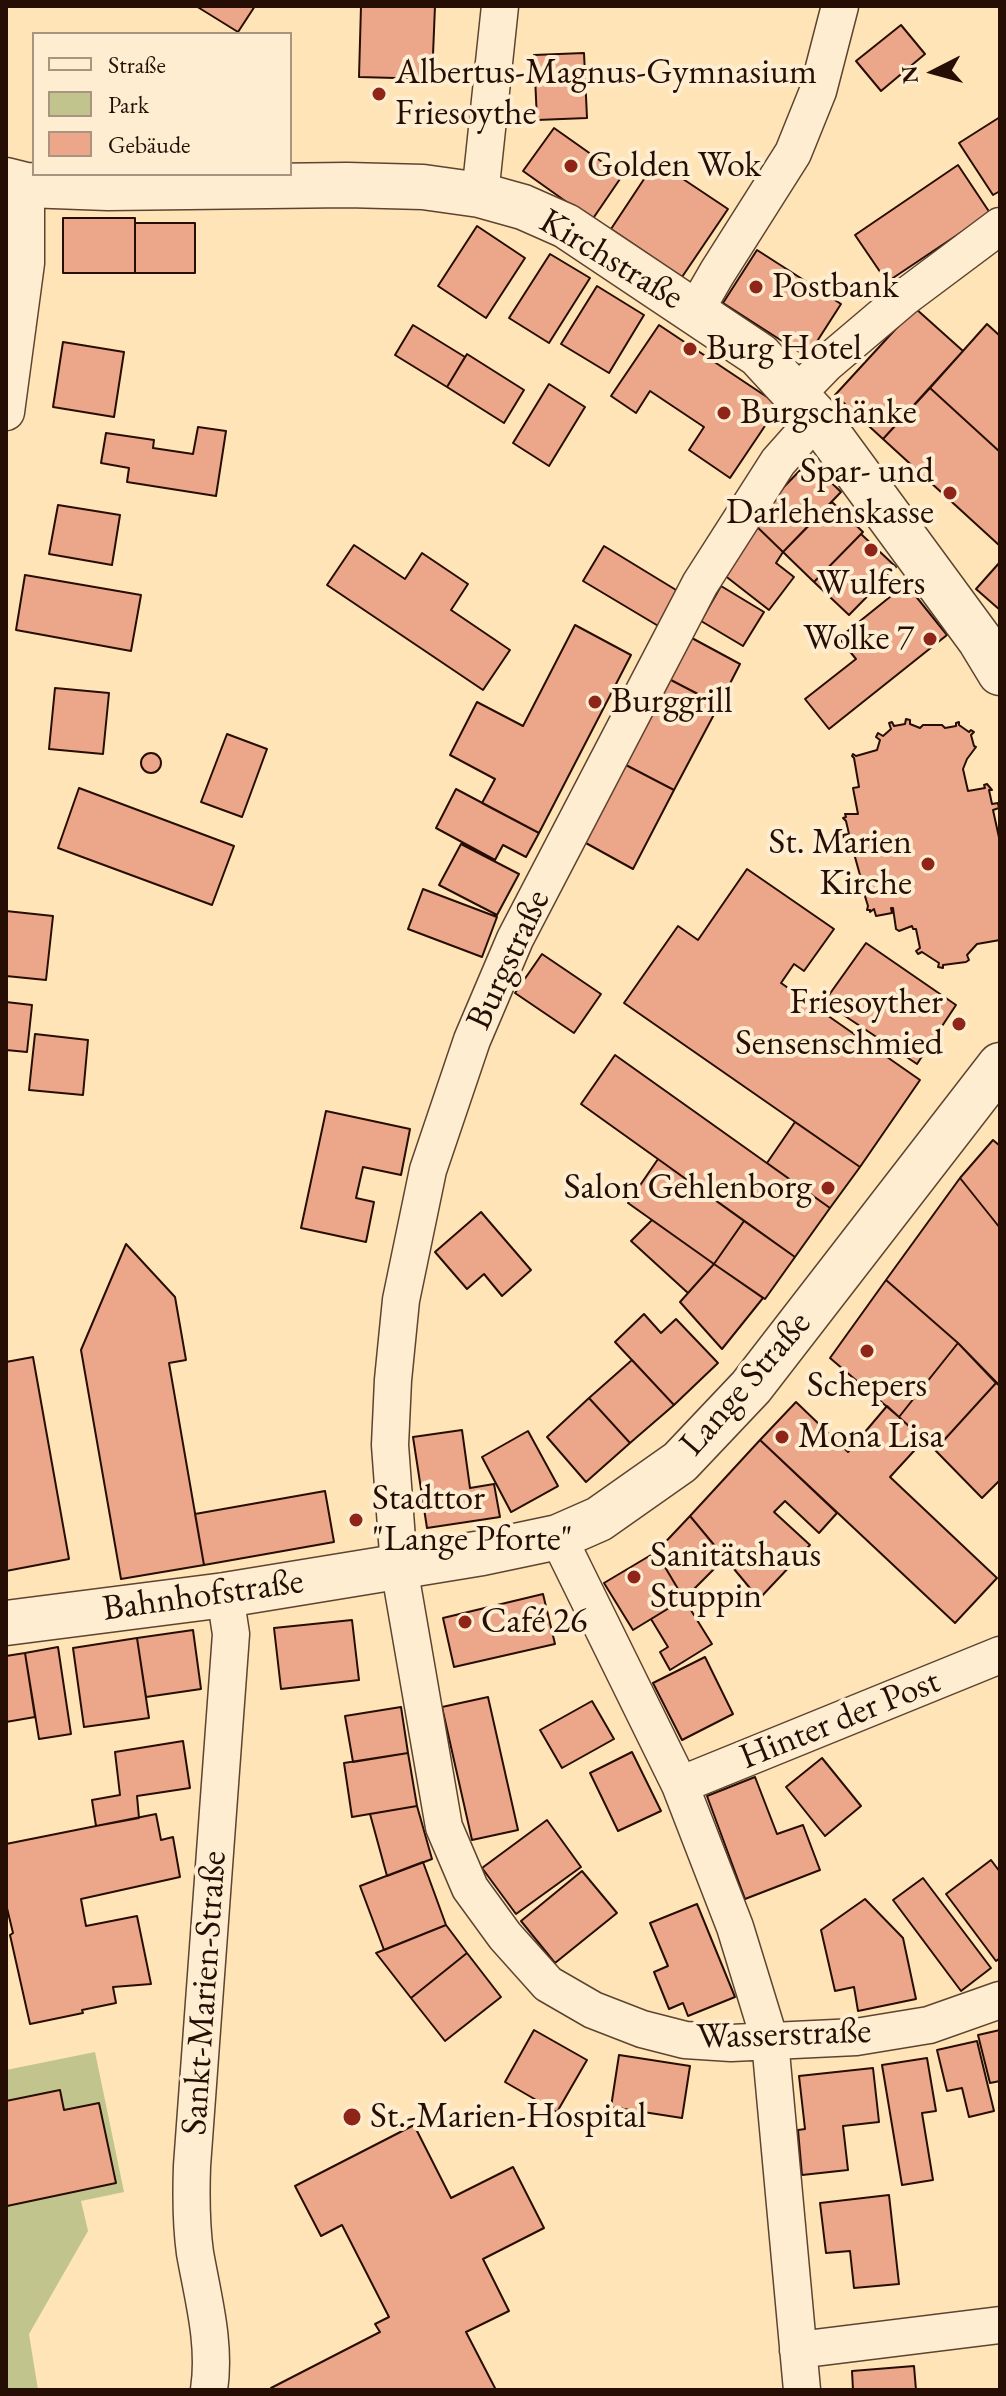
<!DOCTYPE html>
<html>
<head>
<meta charset="utf-8">
<style>
  body { margin:0 }
  #map { position:relative; width:1006px; height:2396px; overflow:hidden; background:#fee4b6; font-family:"EB Garamond",serif }
  canvas { display:block }
  .frame { position:absolute; inset:0; border:8px solid #270e05; pointer-events:none }
  .legend { position:absolute; left:32px; top:32px; width:260px; height:144px; box-sizing:border-box; background:#feedd0; border:2px solid #a8947f; margin:0; padding:10px 14px; list-style:none; font-size:24px; color:#270e05 }
  .legend li { display:flex; align-items:center; gap:16px; height:40px }
  .legend b { width:40px; border:2px solid #a8947f }
  .north { position:absolute; left:894px; top:32px; width:80px; height:80px; -webkit-text-stroke:6px #feedd0; paint-order:stroke; rotate:264deg; font-size:22px; font-weight:700; line-height:32px; text-align:center; color:#270e05 }
  .north::after { content:''; display:block; margin:auto; width:28px; height:36px; background:#270e05; clip-path:polygon(50% 0,100% 100%,50% 72%,0 100%) }
</style>
</head>
<body>
<div id="map">
<canvas width="1006" height="2396"></canvas>
<div class="frame"></div>
<ul class="legend">
<li><b style="height:10px;background:#feedd0"></b>Straße</li>
<li><b style="height:22px;background:#c1c48d"></b>Park</li>
<li><b style="height:22px;background:#eca78a"></b>Gebäude</li>
</ul>
<div class="north">N</div>
</div>
<script>
const g = document.querySelector('canvas').getContext('2d');
g.lineJoin = 'round';
function fill(path, color) { g.fillStyle = color; g.fill(path, 'evenodd'); }
function trace(path, color, width, dash) { g.strokeStyle = color; g.lineWidth = width; g.lineCap = dash ? 'butt' : 'round'; g.setLineDash(dash || []); g.stroke(path); }
function write(font, color, halo, rows, align = 'center') {
  g.font = font + ' "EB Garamond",serif'; g.lineWidth = 8; g.setLineDash([]); g.textBaseline = 'middle'; g.strokeStyle = halo; g.fillStyle = color; for (const [text, x, y, turn = 0] of rows) {
    g.save(); g.translate(x, y); g.rotate((+turn || 0) * Math.PI / 180); g.textAlign = isNaN(turn) ? turn : align; if (halo) g.strokeText(text, 0, 0); g.fillText(text, 0, 0); g.restore();
  }
}
fill(new Path2D(`
  M 95,2052 L 124,2192 L 81,2201 L 88,2231 L 29,2334 L 38,2390 L 6,2390 L 6,2070 Z`), '#c1c48d');
const building = new Path2D(`
  M 196,6 L 255,6 L 238,32 Z
  M 361,6 L 435,6 L 432,79 L 359,77 Z
  M 901,25 L 925,54 L 881,91 L 856,61 Z
  M 584,53 L 587,118 L 537,120 L 534,55 Z
  M 1000,117 L 1000,191 L 993,195 L 959,143 Z
  M 554,128 L 622,176 L 592,220 L 523,171 Z
  M 656,161 L 728,209 L 682,277 L 611,229 Z
  M 958,165 L 990,213 L 887,282 L 855,235 Z
  M 63,218 L 135,218 L 135,273 L 63,273 Z
  M 135,223 L 195,223 L 195,273 L 135,273 Z
  M 477,226 L 525,258 L 486,318 L 438,286 Z
  M 757,250 L 841,304 L 807,357 L 723,303 Z
  M 550,254 L 590,278 L 549,343 L 509,318 Z
  M 597,286 L 644,315 L 609,373 L 561,344 Z
  M 915,308 L 963,351 L 883,439 L 835,395 Z
  M 987,324 L 1000,336 L 1000,452 L 930,388 Z
  M 413,325 L 465,357 L 447,387 L 395,355 Z
  M 659,325 L 779,405 L 730,478 L 689,450 L 704,427 L 650,391 L 636,413 L 611,396 Z
  M 63,342 L 124,352 L 114,417 L 53,407 Z
  M 467,354 L 524,390 L 504,423 L 447,387 Z
  M 549,384 L 585,407 L 549,466 L 513,443 Z
  M 930,388 L 1000,452 L 1000,546 L 883,439 Z
  M 198,427 L 226,431 L 216,496 L 127,482 L 129,468 L 101,463 L 106,433 L 154,440 L 153,448 L 193,454 Z
  M 809,461 L 841,492 L 783,552 L 751,521 Z
  M 832,502 L 863,532 L 814,582 L 783,552 Z
  M 58,505 L 120,515 L 112,565 L 49,554 Z
  M 751,521 L 783,552 L 776,563 L 794,577 L 769,610 L 719,571 Z
  M 861,534 L 896,567 L 849,615 L 814,582 Z
  M 354,545 L 405,579 L 422,553 L 468,584 L 451,610 L 510,650 L 483,690 L 327,585 Z
  M 604,546 L 681,593 L 660,627 L 583,581 Z
  M 1000,562 L 1000,610 L 976,589 Z
  M 25,575 L 141,595 L 131,651 L 16,630 Z
  M 906,584 L 947,635 L 829,729 L 805,699 L 856,659 L 839,638 Z
  M 721,586 L 764,612 L 743,646 L 701,621 Z
  M 575,625 L 631,655 L 539,833 L 482,803 L 495,779 L 450,755 L 477,702 L 523,726 Z
  M 690,637 L 740,664 L 719,705 L 669,679 Z
  M 669,679 L 719,705 L 674,790 L 624,764 Z
  M 55,688 L 109,693 L 103,754 L 49,749 Z
  M 906,719 L 910,720 L 910,724 L 920,728 L 923,725 L 942,725 L 945,728 L 956,726 L 956,723 L 959,722 L 959,725 L 969,732 L 971,730 L 974,732 L 971,735 L 974,746 L 976,747 L 967,759 L 963,769 L 968,791 L 985,788 L 984,785 L 987,784 L 992,790 L 989,790 L 992,804 L 998,803 L 999,808 L 993,810 L 1000,842 L 1000,940 L 977,944 L 967,955 L 969,960 L 966,962 L 943,965 L 943,968 L 938,967 L 939,963 L 922,952 L 918,954 L 916,951 L 920,948 L 916,929 L 913,929 L 912,926 L 899,931 L 896,929 L 893,908 L 891,908 L 892,913 L 876,916 L 874,909 L 870,912 L 870,910 L 867,910 L 868,906 L 864,893 L 857,893 L 856,888 L 863,886 L 850,839 L 844,840 L 843,835 L 849,834 L 846,821 L 843,818 L 846,817 L 845,814 L 858,814 L 853,788 L 859,787 L 854,758 L 852,756 L 853,754 L 856,756 L 877,750 L 880,740 L 876,737 L 878,733 L 883,736 L 891,729 L 889,723 L 892,722 L 894,726 L 905,724 Z
  M 227,734 L 267,749 L 242,817 L 201,802 Z
  M141 763a10 10 0 1 1 20 0a10 10 0 1 1-20 0Z
  M 624,764 L 674,790 L 633,869 L 584,842 Z
  M 79,788 L 234,846 L 212,905 L 58,848 Z
  M 456,789 L 539,833 L 526,857 L 503,845 L 495,860 L 436,828 Z
  M 461,844 L 519,874 L 497,915 L 439,885 Z
  M 747,869 L 834,929 L 804,971 L 794,964 L 781,983 L 920,1080 L 860,1167 L 624,1003 L 678,926 L 698,940 Z
  M 423,889 L 497,917 L 482,957 L 408,929 Z
  M 6,911 L 53,916 L 46,980 L 6,976 Z
  M 866,943 L 956,1005 L 917,1064 L 824,1002 Z
  M 542,954 L 601,994 L 574,1033 L 515,993 Z
  M 6,1002 L 32,1005 L 27,1052 L 6,1050 Z
  M 35,1034 L 88,1040 L 83,1095 L 29,1090 Z
  M 615,1055 L 830,1208 L 795,1257 L 581,1104 Z
  M 326,1111 L 410,1129 L 401,1175 L 363,1167 L 356,1198 L 374,1202 L 366,1242 L 301,1228 Z
  M 795,1122 L 860,1167 L 830,1208 L 767,1163 Z
  M 993,1140 L 1000,1146 L 1000,1228 L 960,1178 Z
  M 658,1159 L 744,1221 L 714,1264 L 628,1203 Z
  M 960,1178 L 1000,1228 L 1000,1386 L 958,1343 L 886,1280 Z
  M 481,1212 L 531,1270 L 502,1296 L 484,1274 L 467,1289 L 435,1252 Z
  M 652,1220 L 714,1264 L 688,1293 L 631,1241 Z
  M 744,1221 L 795,1257 L 765,1299 L 714,1264 Z
  M 126,1244 L 175,1297 L 186,1360 L 169,1363 L 204,1565 L 121,1579 L 81,1350 Z
  M 714,1264 L 763,1298 L 722,1349 L 680,1302 Z
  M 886,1280 L 958,1343 L 899,1417 L 830,1358 Z
  M 644,1314 L 661,1333 L 676,1319 L 718,1363 L 674,1405 L 615,1342 Z
  M 958,1343 L 996,1383 L 935,1450 L 899,1417 Z
  M 33,1357 L 69,1559 L 6,1571 L 6,1362 Z
  M 632,1360 L 674,1405 L 630,1443 L 589,1398 Z
  M 996,1383 L 1000,1386 L 1000,1480 L 982,1498 L 935,1450 Z
  M 589,1398 L 630,1443 L 586,1482 L 547,1437 Z
  M 796,1402 L 848,1452 L 887,1406 L 924,1440 L 890,1477 L 997,1578 L 955,1623 L 760,1440 Z
  M 462,1430 L 470,1488 L 494,1484 L 500,1517 L 427,1528 L 413,1437 Z
  M 528,1431 L 558,1486 L 511,1512 L 482,1457 Z
  M 760,1440 L 837,1513 L 819,1533 L 785,1501 L 774,1512 L 810,1545 L 759,1599 L 690,1516 Z
  M 325,1491 L 334,1542 L 204,1565 L 195,1514 Z
  M 690,1516 L 725,1558 L 684,1599 L 656,1552 Z
  M 656,1552 L 684,1599 L 633,1630 L 604,1583 Z
  M 543,1594 L 555,1644 L 454,1667 L 443,1618 Z
  M 684,1599 L 712,1644 L 670,1670 L 660,1652 L 668,1647 L 651,1619 Z
  M 352,1620 L 359,1680 L 281,1689 L 274,1628 Z
  M 193,1630 L 201,1689 L 146,1697 L 137,1638 Z
  M 137,1638 L 149,1718 L 84,1727 L 73,1648 Z
  M 58,1647 L 71,1734 L 39,1739 L 25,1653 Z
  M 25,1653 L 35,1717 L 6,1722 L 6,1656 Z
  M 705,1657 L 733,1714 L 682,1740 L 653,1683 Z
  M 488,1697 L 518,1830 L 472,1840 L 442,1707 Z
  M 592,1701 L 614,1739 L 562,1768 L 540,1730 Z
  M 401,1707 L 408,1753 L 353,1762 L 345,1716 Z
  M 183,1741 L 190,1788 L 137,1796 L 139,1818 L 96,1826 L 92,1800 L 120,1795 L 115,1752 Z
  M 632,1752 L 661,1811 L 618,1831 L 590,1773 Z
  M 408,1753 L 417,1806 L 352,1817 L 344,1763 Z
  M 822,1758 L 861,1806 L 825,1836 L 786,1787 Z
  M 755,1777 L 777,1834 L 803,1825 L 820,1870 L 745,1899 L 707,1796 Z
  M 417,1806 L 432,1859 L 387,1876 L 370,1814 Z
  M 156,1814 L 161,1840 L 173,1837 L 180,1877 L 81,1899 L 86,1926 L 137,1916 L 151,1984 L 113,1987 L 116,2003 L 82,2010 L 83,2013 L 30,2024 L 10,1935 L 13,1933 L 6,1904 L 6,1844 Z
  M 547,1820 L 581,1867 L 516,1914 L 482,1868 Z
  M 991,1860 L 1000,1872 L 1000,1958 L 996,1961 L 946,1894 Z
  M 423,1862 L 446,1925 L 384,1950 L 360,1886 Z
  M 582,1871 L 617,1913 L 555,1963 L 521,1921 Z
  M 923,1878 L 991,1968 L 961,1991 L 893,1900 Z
  M 865,1899 L 903,1938 L 916,1999 L 858,2011 L 854,1987 L 835,1991 L 821,1930 Z
  M 697,1904 L 735,1997 L 688,2016 L 683,2003 L 669,2009 L 654,1972 L 668,1966 L 650,1923 Z
  M 446,1925 L 467,1953 L 411,1998 L 376,1953 Z
  M 467,1953 L 501,1997 L 445,2041 L 411,1998 Z
  M 534,2030 L 587,2060 L 557,2112 L 505,2082 Z
  M 1000,2030 L 1000,2081 L 990,2083 L 978,2035 Z
  M 977,2041 L 994,2111 L 969,2117 L 962,2088 L 947,2091 L 937,2050 Z
  M 619,2055 L 690,2066 L 682,2118 L 611,2107 Z
  M 927,2058 L 936,2111 L 922,2113 L 933,2180 L 902,2185 L 882,2065 Z
  M 873,2068 L 879,2122 L 843,2126 L 848,2170 L 802,2175 L 798,2130 L 805,2129 L 799,2076 Z
  M 60,2090 L 64,2110 L 99,2103 L 116,2183 L 7,2206 L 6,2101 Z
  M 414,2125 L 451,2198 L 513,2167 L 544,2228 L 483,2259 L 509,2311 L 466,2332 L 496,2390 L 273,2390 L 271,2388 L 380,2332 L 375,2324 L 389,2317 L 342,2225 L 321,2236 L 295,2186 Z
  M 889,2195 L 899,2284 L 854,2288 L 850,2251 L 826,2253 L 820,2203 Z
  M 914,2366 L 916,2390 L 853,2390 L 852,2371 Z`);
fill(building, '#eca78a');
trace(building, '#270e05', 2);
const minor = new Path2D(`
  M 480,195 L 500,6
  M 695,311 L 717,273 L 793,153 L 818,91 L 840,6
  M 797,394 L 826,364 L 905,297 L 1000,226
  M 6,412 L 26,263 L 26,185
  M 817,418 L 778,462 L 700,584 L 515,939 L 472,1040 L 428,1170 L 401,1300 L 393,1380 L 390,1445 L 399,1567 L 444,1827 L 470,1888 L 505,1936 L 548,1984 L 593,2010 L 642,2029 L 685,2040 L 731,2043 L 856,2037 L 929,2025 L 1000,2000
  M 558,1537 L 680,1785 L 735,1927 L 770,2041 L 802,2390
  M 680,1785 L 1000,1655
  M 798,2350 L 1000,2325
  M 209,2390 C 216,2344 203,2298 195,2253 C 191,2224 191,2195 192,2166 L 231,1634 L 225,1595`);
const tertiary = new Path2D(`
  M 6,180 L 26,185 L 108,188 L 347,185 L 423,187 L 480,195 L 523,207 L 566,226 L 759,355 L 817,418 L 980,640 L 1000,673
  M 6,1623 L 225,1595 L 482,1553 L 558,1537 L 599,1519 L 680,1462 L 751,1387 L 1000,1065`);
trace(minor, '#5d4431', 39);
trace(tertiary, '#5d4431', 47);
trace(minor, '#feedd0', 36);
trace(tertiary, '#feedd0', 44);
for (const [x, y, r, color] of [
  [379,94,8,"#8f2418"],
  [571,166,8,"#8f2418"],
  [756,287,8,"#8f2418"],
  [690,349,8,"#8f2418"],
  [724,413,8,"#8f2418"],
  [950,493,8,"#8f2418"],
  [871,550,8,"#8f2418"],
  [930,639,8,"#8f2418"],
  [595,702,8,"#8f2418"],
  [928,864,8,"#8f2418"],
  [959,1024,8,"#8f2418"],
  [828,1188,8,"#8f2418"],
  [867,1351,8,"#8f2418"],
  [782,1437,8,"#8f2418"],
  [356,1520,8,"#8f2418"],
  [634,1577,8,"#8f2418"],
  [465,1622,8,"#8f2418"],
  [352,2117,10,"#8f2418"]
]) { const dot = new Path2D(); dot.arc(x, y, r, 0, 2 * Math.PI); g.fillStyle = color; g.fill(dot); trace(dot, '#feedd0', 3); }
write('36px', '#270e05', '#feedd0', [
  ["Albertus-Magnus-Gymnasium",395,73],
  ["Friesoythe",395,114],
  ["Golden Wok",587,166],
  ["Postbank",772,287],
  ["Burg Hotel",706,349],
  ["Burgschänke",740,413],
  ["Spar- und",934,472,"right"],
  ["Darlehenskasse",934,513,"right"],
  ["Wulfers",871,584,"center"],
  ["Wolke 7",914,639,"right"],
  ["Burggrill",611,702],
  ["St. Marien",912,843,"right"],
  ["Kirche",912,884,"right"],
  ["Friesoyther",943,1003,"right"],
  ["Sensenschmied",943,1044,"right"],
  ["Salon Gehlenborg",812,1188,"right"],
  ["Schepers",867,1386,"center"],
  ["Mona Lisa",798,1437],
  ["Stadttor",372,1499],
  ["\"Lange Pforte\"",372,1540],
  ["Sanitätshaus",650,1556],
  ["Stuppin",650,1597],
  ["Café 26",481,1622],
  ["St.-Marien-Hospital",370,2117]
], 'left');
write('36px', '#270e05', '#feedd0', [
  ["Kirchstraße",611,260,31],
  ["Burgstraße",509,960,-65],
  ["Lange Straße",746,1384,-49],
  ["Bahnhofstraße",203,1596,-8],
  ["Hinter der Post",840,1720,-22],
  ["Sankt-Marien-Straße",205,1993,-86],
  ["Wasserstraße",784,2035,-2]
]);
</script>
</body>
</html>
